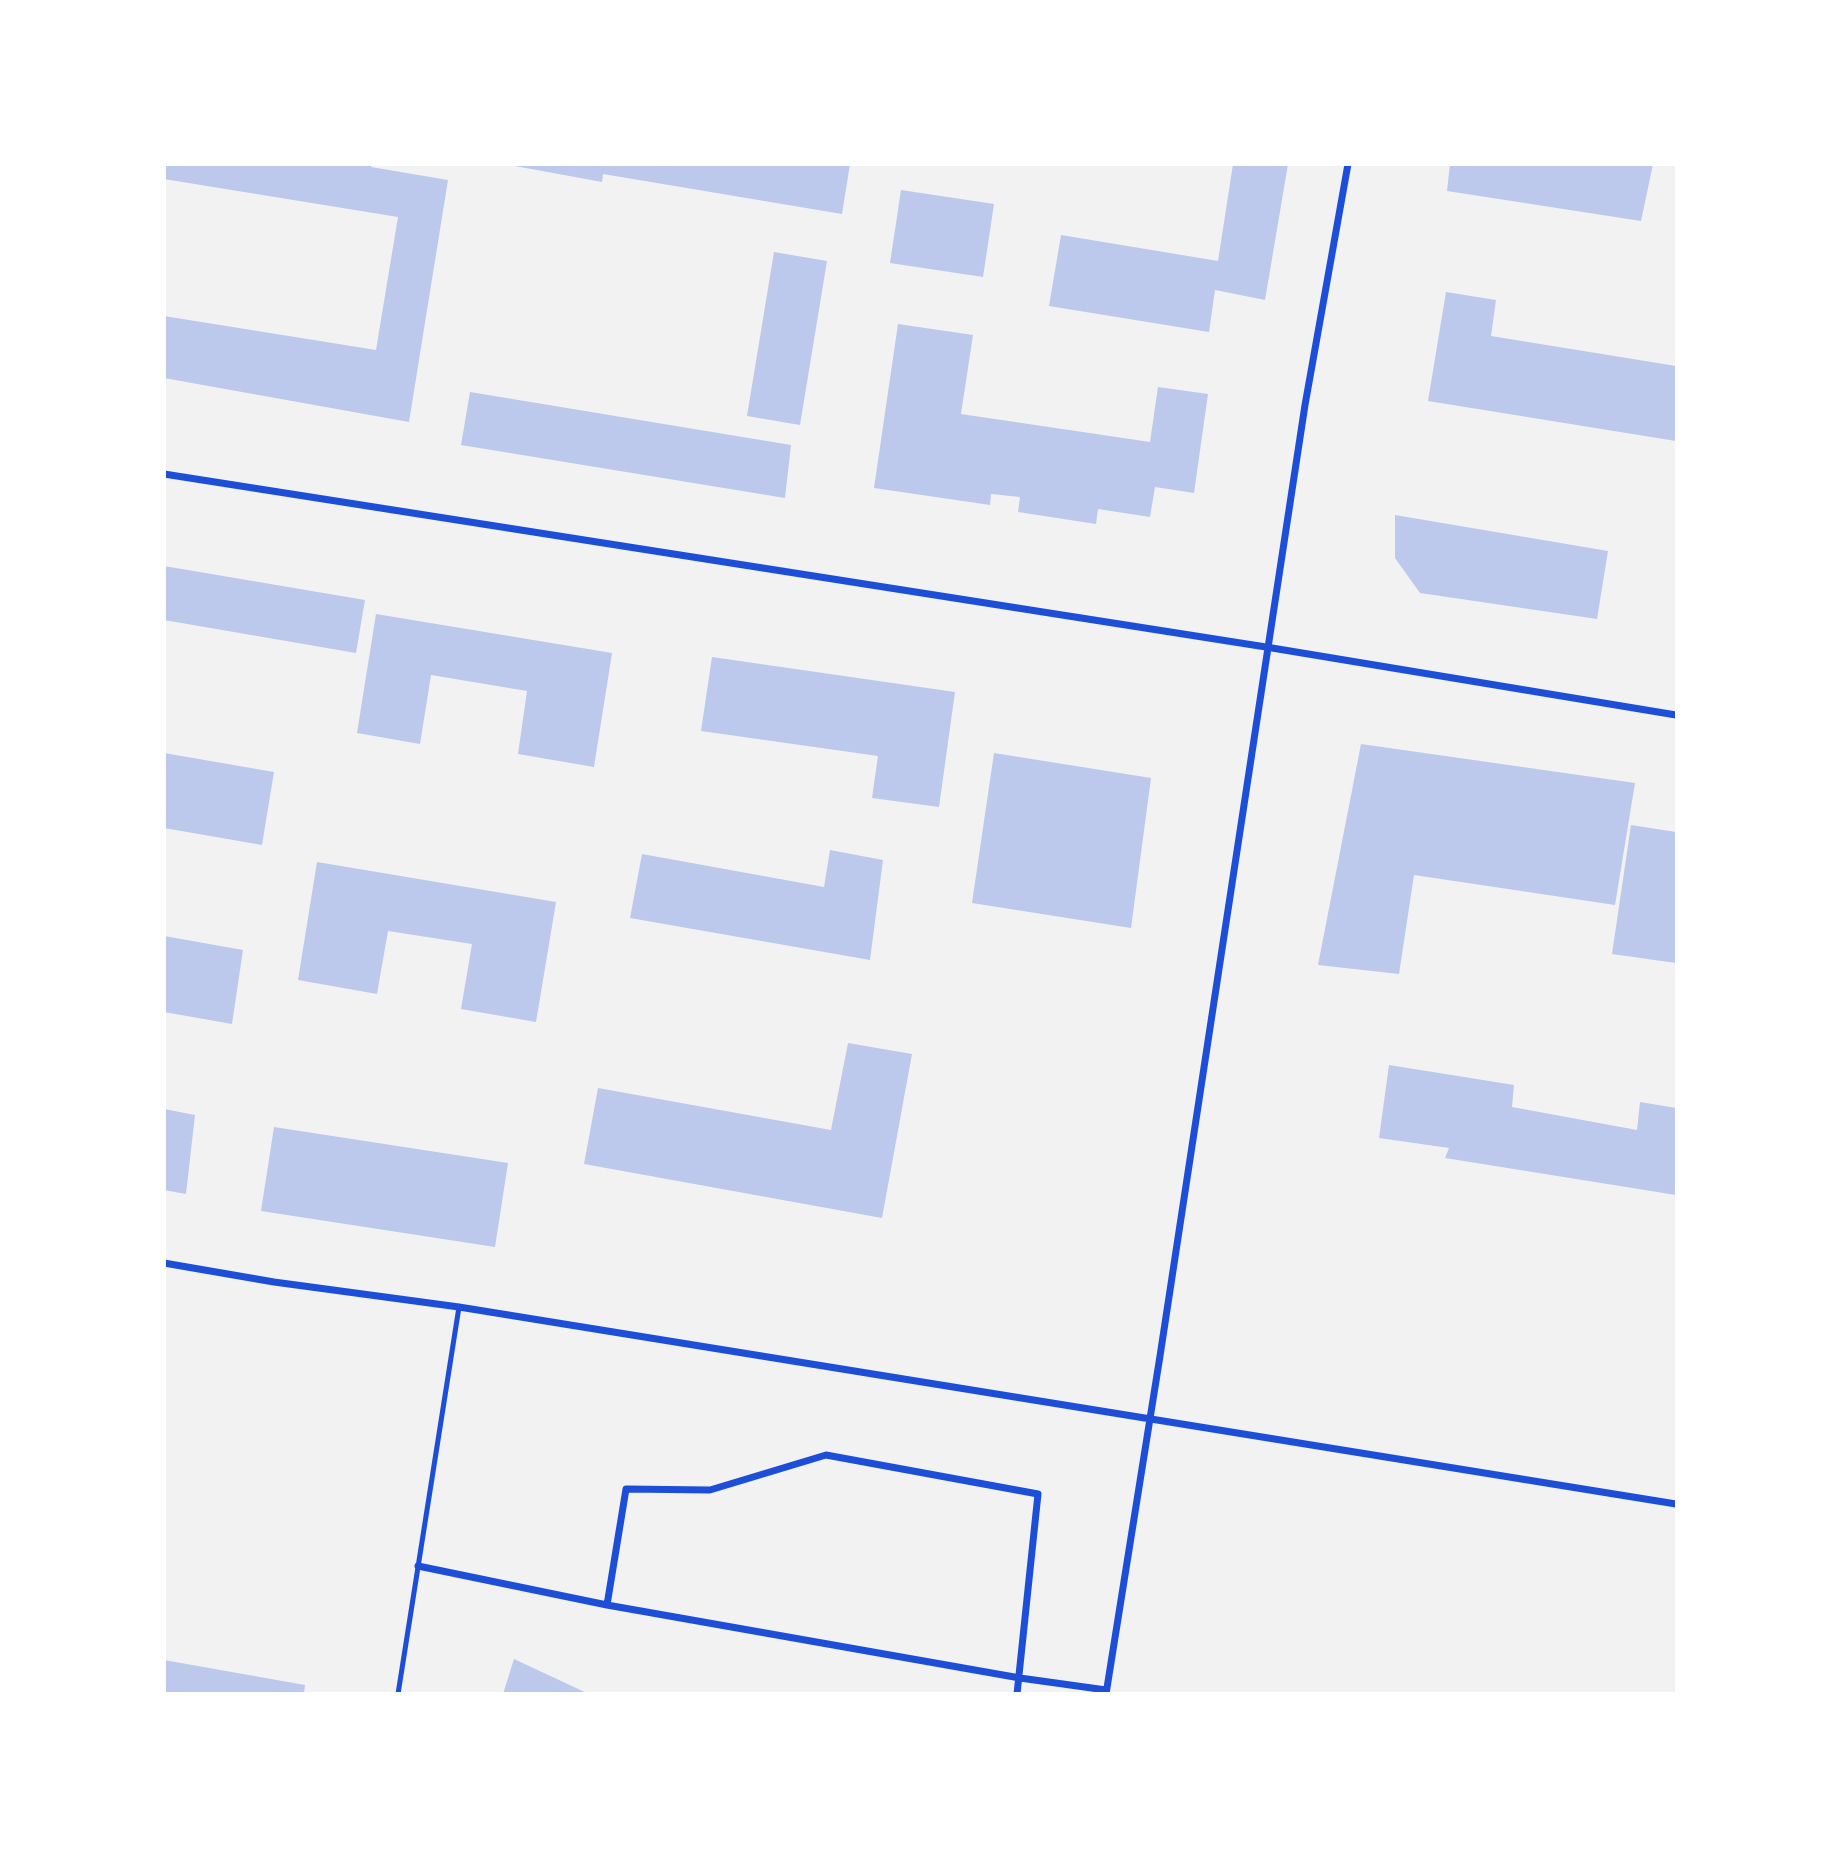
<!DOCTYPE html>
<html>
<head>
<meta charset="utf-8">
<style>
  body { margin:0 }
  #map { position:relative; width:1841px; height:1858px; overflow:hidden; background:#f2f2f2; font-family:Figtree,sans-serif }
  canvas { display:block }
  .frame { position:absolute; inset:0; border:166px solid #fff; pointer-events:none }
</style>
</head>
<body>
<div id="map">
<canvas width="1841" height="1858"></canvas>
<div class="frame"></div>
</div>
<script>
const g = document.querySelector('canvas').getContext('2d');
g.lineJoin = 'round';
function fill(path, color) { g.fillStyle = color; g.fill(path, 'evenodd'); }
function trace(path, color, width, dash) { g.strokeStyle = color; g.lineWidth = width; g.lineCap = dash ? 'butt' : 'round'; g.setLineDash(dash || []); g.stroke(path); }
fill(new Path2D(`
  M 164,164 L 372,164 L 371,167 L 448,180 L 409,422 L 164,378 L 164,316 L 376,350 L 398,217 L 164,179 Z
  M 504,164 L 850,164 L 842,214 L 603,174 L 602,182 Z
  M 1233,164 L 1288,164 L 1265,300 L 1215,290 L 1209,332 L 1049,306 L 1061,235 L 1218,261 Z
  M 1450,164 L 1653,164 L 1641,221 L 1447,191 Z
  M 901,190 L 994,204 L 983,277 L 890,263 Z
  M 774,252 L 827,261 L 800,425 L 747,416 Z
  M 1446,292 L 1496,300 L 1491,336 L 1676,366 L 1676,441 L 1428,401 Z
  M 898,324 L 973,335 L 961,414 L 1150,442 L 1158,387 L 1208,394 L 1194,493 L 1155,487 L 1150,517 L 1098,509 L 1096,524 L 1018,512 L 1020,497 L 991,494 L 990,505 L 874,488 Z
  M 470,392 L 791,445 L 785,498 L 461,445 Z
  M 1395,515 L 1608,551 L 1597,619 L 1420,593 L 1395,558 Z
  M 164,566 L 365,600 L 356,653 L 164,620 Z
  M 376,614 L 612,653 L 594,767 L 518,754 L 527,691 L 431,675 L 420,744 L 357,733 Z
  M 712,657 L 955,692 L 939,807 L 872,798 L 878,756 L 701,731 Z
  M 1361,744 L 1635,783 L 1615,905 L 1414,875 L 1399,974 L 1318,965 Z
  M 164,753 L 274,772 L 262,845 L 164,828 Z
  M 994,753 L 1151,778 L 1131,928 L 972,903 Z
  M 1631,825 L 1676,832 L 1676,963 L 1612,954 Z
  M 830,850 L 883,860 L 870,960 L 630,918 L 642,854 L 824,887 Z
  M 317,862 L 556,902 L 536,1022 L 461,1009 L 472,944 L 388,931 L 377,994 L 298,980 Z
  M 164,936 L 243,950 L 232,1024 L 164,1012 Z
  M 848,1043 L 912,1054 L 882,1218 L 584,1164 L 598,1088 L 831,1130 Z
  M 1389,1065 L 1514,1085 L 1512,1107 L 1637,1130 L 1640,1102 L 1676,1108 L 1676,1195 L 1445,1158 L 1449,1148 L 1379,1138 Z
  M 164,1109 L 195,1115 L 186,1194 L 164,1190 Z
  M 274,1127 L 508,1163 L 495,1247 L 261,1211 Z
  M 514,1659 L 589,1694 L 503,1694 Z
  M 164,1660 L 305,1685 L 304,1694 L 164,1694 Z`), '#bdc9ec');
trace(new Path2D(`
  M 398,1694 L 459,1307`), '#1d4ed8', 5);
trace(new Path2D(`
  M 164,474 L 1266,647 L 1676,715
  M 164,1263 L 274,1282 L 459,1307 L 1676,1504
  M 418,1566 L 607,1605 L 626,1489 L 710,1490 L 826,1455 L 1038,1494 L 1017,1694
  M 607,1605 L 1020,1678 L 1106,1690
  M 1106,1694 L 1160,1356 L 1305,405 L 1348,164`), '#1d4ed8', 7);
</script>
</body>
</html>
